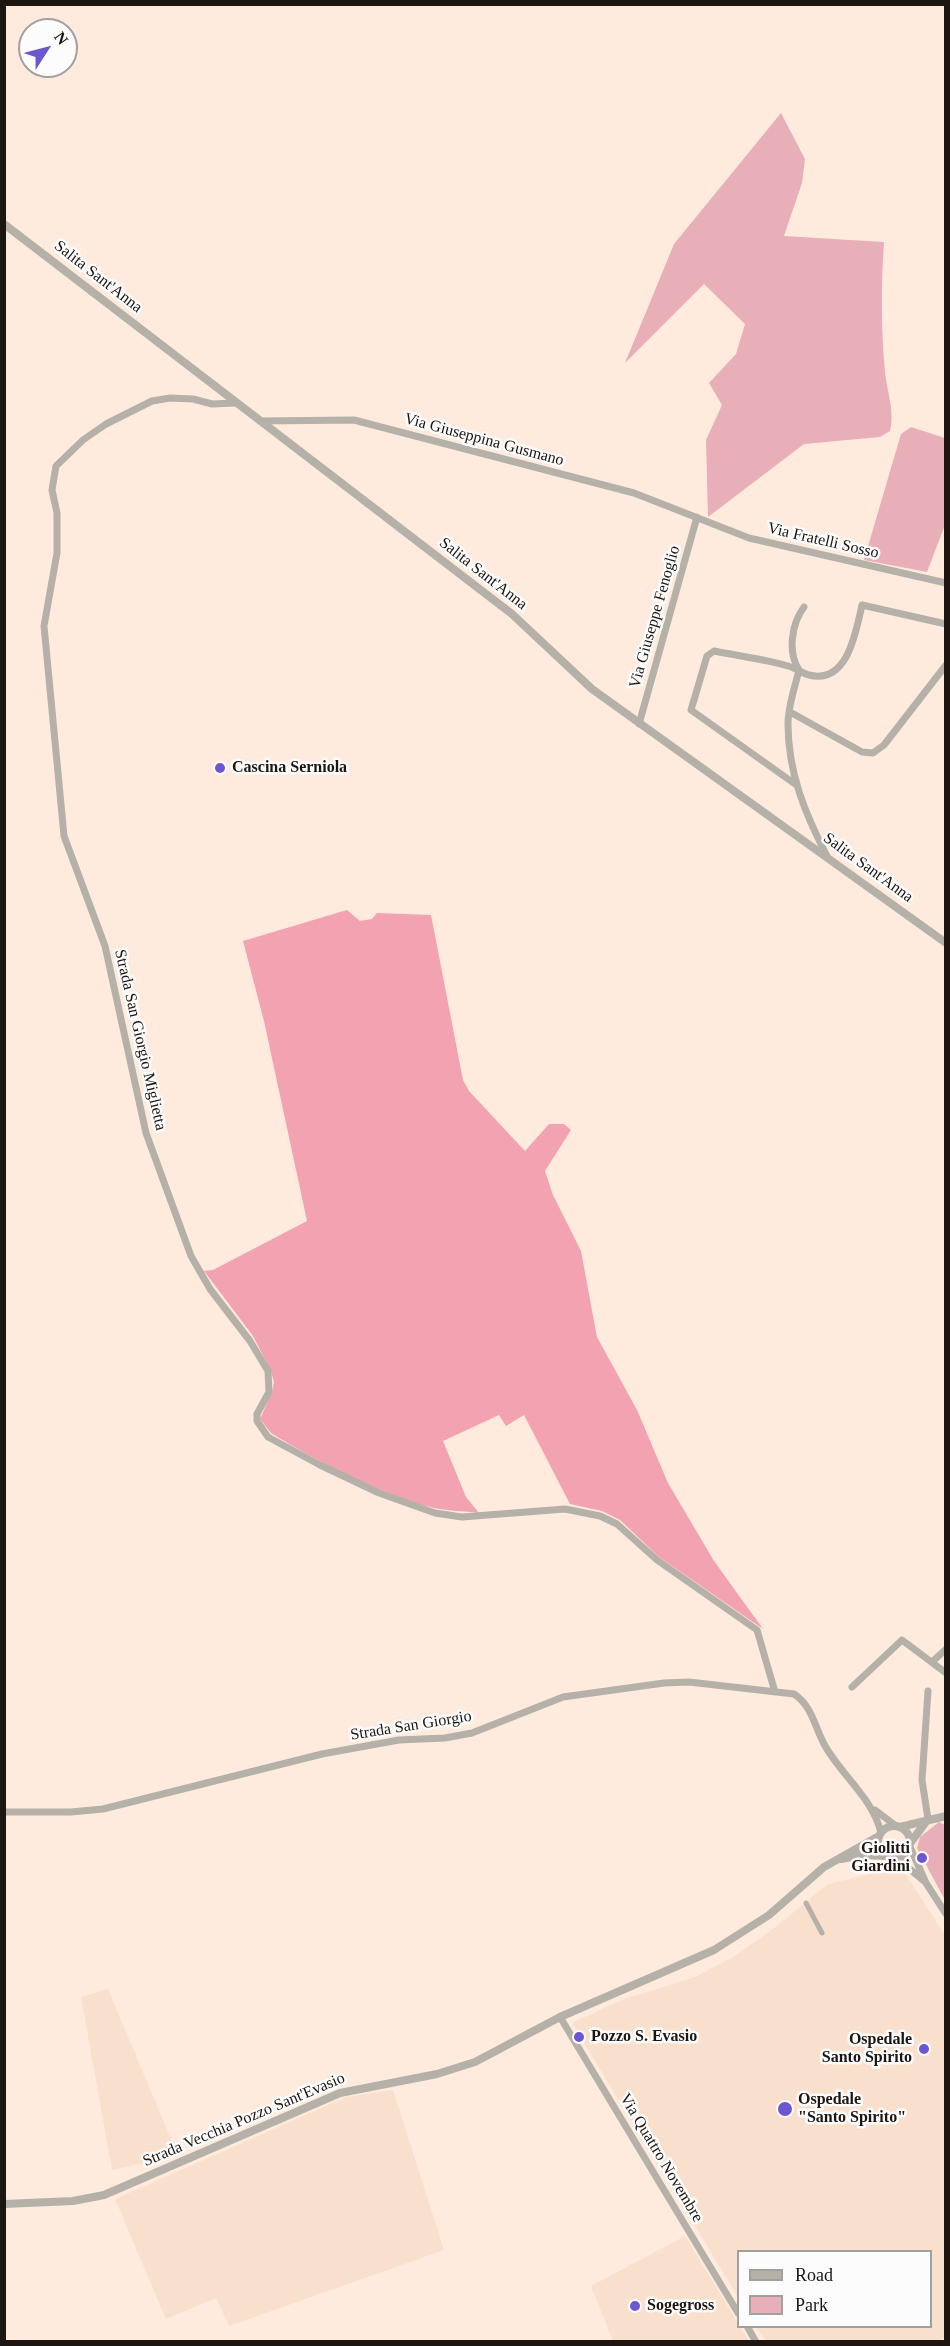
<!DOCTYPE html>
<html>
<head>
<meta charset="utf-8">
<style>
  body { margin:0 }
  #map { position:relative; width:950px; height:2346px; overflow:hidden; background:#feebdd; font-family:"Times New Roman",serif }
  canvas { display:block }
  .frame { position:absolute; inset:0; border:6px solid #1c1510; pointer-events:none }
  .legend { position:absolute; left:737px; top:2250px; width:195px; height:78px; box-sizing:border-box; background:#fcfcfc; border:2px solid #a2a09e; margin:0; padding:8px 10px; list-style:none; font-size:18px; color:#1c1510 }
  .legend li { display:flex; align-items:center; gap:12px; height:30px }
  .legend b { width:30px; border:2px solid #a2a09e }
  .north { position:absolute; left:18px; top:18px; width:60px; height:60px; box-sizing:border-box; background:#fcfcfc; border:2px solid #a2a09e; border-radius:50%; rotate:54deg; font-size:16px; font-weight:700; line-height:24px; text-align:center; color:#1c1510 }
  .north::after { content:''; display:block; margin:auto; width:21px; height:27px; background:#6d57d0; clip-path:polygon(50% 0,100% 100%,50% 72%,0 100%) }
</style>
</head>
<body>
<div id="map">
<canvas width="950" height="2346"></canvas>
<div class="frame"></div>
<ul class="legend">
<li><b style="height:8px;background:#b5b1a8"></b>Road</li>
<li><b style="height:16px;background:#e8afb9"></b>Park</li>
</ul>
<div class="north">N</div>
</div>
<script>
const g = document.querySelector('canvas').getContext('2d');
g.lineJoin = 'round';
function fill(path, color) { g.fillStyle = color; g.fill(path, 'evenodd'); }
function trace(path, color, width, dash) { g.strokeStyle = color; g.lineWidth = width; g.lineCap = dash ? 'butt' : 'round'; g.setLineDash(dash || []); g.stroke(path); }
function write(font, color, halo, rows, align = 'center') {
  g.font = font + ' "Times New Roman",serif'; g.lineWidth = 5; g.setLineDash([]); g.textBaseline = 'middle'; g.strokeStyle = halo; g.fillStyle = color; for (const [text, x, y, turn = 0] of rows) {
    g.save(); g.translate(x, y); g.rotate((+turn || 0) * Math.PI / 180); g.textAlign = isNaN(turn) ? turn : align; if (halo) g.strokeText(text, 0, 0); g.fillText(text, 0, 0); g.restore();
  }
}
fill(new Path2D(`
  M 901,1867 L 945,1935 L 945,2337 L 938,2342 L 766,2341 L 756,2327 L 930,2326 L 930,2252 L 738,2252 L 738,2297 L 572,2023 L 621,2000 L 695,1977 L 733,1957 L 773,1929 L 828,1884 Z
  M 108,1989 L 178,2156 L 112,2170 L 81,1997 Z
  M 393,2090 L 444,2250 L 229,2326 L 216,2298 L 166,2319 L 115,2199 L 346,2097 Z
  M 685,2236 L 749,2341 L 613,2341 L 591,2286 Z`), '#f9e0cd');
fill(new Path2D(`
  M 781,113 L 805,159 L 802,183 L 784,236 L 884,242 C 881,286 881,328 885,372 C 887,391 895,412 890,431 L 880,437 L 804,444 L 708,517 L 706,440 L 722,405 L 709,383 L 736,354 L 745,324 L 704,284 L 625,363 L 674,244 Z
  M 911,427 L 945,438 L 945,525 L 927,572 L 864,560 L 901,434 Z
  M 939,1822 L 945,1825 L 945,1900 L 917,1848 L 920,1837 Z`), '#e8afb9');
fill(new Path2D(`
  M 347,910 L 360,921 L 372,919 L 377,913 L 431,915 L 463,1080 L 469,1091 L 525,1151 L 549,1124 L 564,1124 L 571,1130 L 545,1171 L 553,1195 L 581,1251 L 597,1337 L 637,1410 L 668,1483 L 714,1561 L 763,1629 L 659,1557 L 620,1520 L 602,1511 L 570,1504 L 524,1415 L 506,1426 L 499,1415 L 443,1441 L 466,1497 L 479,1513 C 464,1511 448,1511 434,1508 C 383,1496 315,1460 271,1433 L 260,1419 L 272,1392 L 274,1382 L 270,1369 L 253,1336 L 204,1271 L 213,1270 L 307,1221 L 264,1021 L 243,941 Z`), '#f3a2b2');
trace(new Path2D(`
  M 806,1903 L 822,1933`), '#b5b1a8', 5);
trace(new Path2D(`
  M 235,403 L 212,404 L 193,399 L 170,398 L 152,401 L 106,424 L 83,440 L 56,466 L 52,490 L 57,513 L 57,553 L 44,626 L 64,836 L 105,946 L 146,1133 L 191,1256 L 210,1289 L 250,1341 L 268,1371 L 269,1392 L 257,1414 L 257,1421 L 268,1437 L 320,1465 L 379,1493 L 435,1513 L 462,1517 L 565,1509 L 600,1516 L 617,1524 L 657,1560 L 757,1630 L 775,1692
  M 260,421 L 354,420 L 634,493 L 749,538 L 946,583
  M 804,607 C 792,623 787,652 799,670 C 795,687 788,706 788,724 C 788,772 805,814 827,856
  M 790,712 L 862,752 L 873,753 L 884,745 L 946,665
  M 639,724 L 697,517
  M 795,784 L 691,710 L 707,656 L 714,651 C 738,656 764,659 788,666 C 795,668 802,673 809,675 C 848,685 856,631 862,605 L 946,624
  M 932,1662 L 946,1649
  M 852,1687 L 902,1640 L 946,1673
  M 875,1810 L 896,1826
  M 4,1812 L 71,1812 L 103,1809 L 322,1754 L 399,1740 L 445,1738 L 472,1733 L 563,1697 L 664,1683 L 689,1682 L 794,1694 C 812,1706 814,1725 824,1744 C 840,1774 873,1798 881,1833
  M 928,1819 L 922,1780 L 928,1691
  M 910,1847 L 926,1883 L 946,1914
  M 898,1859 L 924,1881
  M 560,2017 L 738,2313
  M 747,2326 L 756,2342`), '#b5b1a8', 7);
trace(new Path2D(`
  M 4,224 L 512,614 L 592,689 L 946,943
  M878 1842a16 16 0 1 1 32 0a16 16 0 1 1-32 0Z
  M 900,1827 L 946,1816
  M 911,1842 L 928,1819
  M 841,1859 L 862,1855 L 886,1856
  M 4,2204 L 73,2201 L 104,2195 L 340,2093 L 437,2074 L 475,2062 L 560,2017 L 714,1950 L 769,1915 L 824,1867 L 879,1836`), '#b5b1a8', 8);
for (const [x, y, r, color] of [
  [220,768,6,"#6d57d0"],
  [922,1858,6,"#6d57d0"],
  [579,2037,6,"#6d57d0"],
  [924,2049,6,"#6d57d0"],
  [785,2109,8,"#6d57d0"],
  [635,2306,6,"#6d57d0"]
]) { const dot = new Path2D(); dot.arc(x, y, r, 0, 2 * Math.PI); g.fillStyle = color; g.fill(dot); trace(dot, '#fcfcfc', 2); }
write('16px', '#1c1510', '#fcfcfc', [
  ["Salita Sant'Anna",98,277,38],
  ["Via Giuseppina Gusmano",484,440,15],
  ["Via Fratelli Sosso",823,541,13],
  ["Salita Sant'Anna",483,574,38],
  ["Via Giuseppe Fenoglio",655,617,-74],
  ["Salita Sant'Anna",868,868,36],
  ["Strada San Giorgio Miglietta",140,1040,77],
  ["Strada San Giorgio",411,1726,-9],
  ["Strada Vecchia Pozzo Sant'Evasio",244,2120,-23],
  ["Via Quattro Novembre",661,2158,59]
]);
write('bold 16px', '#1c1510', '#fcfcfc', [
  ["Cascina Serniola",232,768],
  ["Giolitti",910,1849,"right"],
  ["Giardini",910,1867,"right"],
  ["Pozzo S. Evasio",591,2037],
  ["Ospedale",912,2040,"right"],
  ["Santo Spirito",912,2058,"right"],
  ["Ospedale",798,2100],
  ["\"Santo Spirito\"",798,2118],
  ["Sogegross",647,2306]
], 'left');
</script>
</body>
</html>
